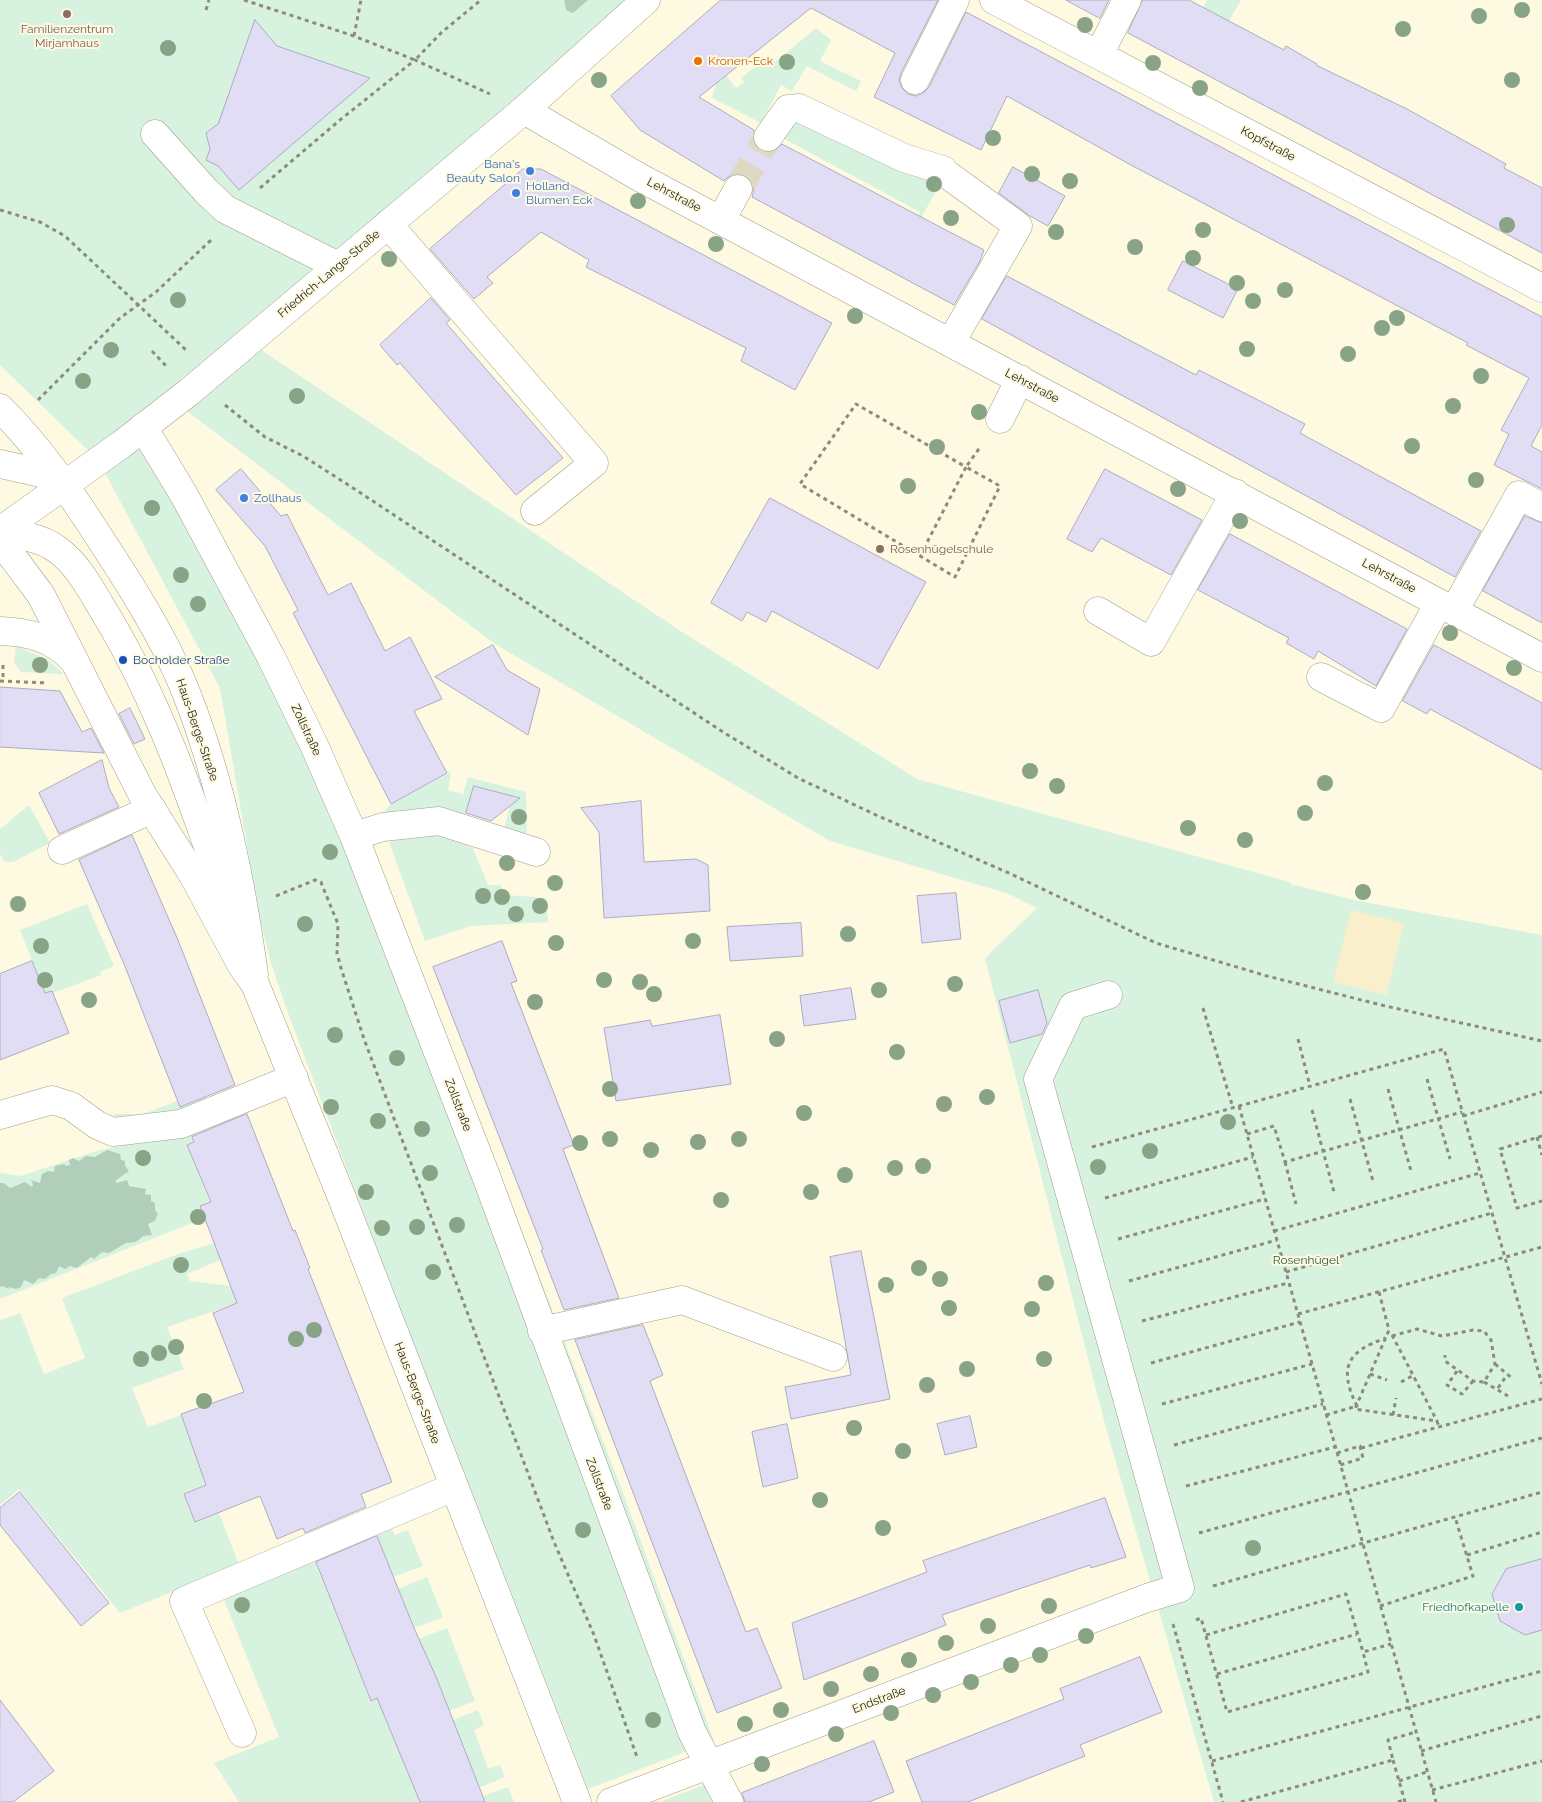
<!DOCTYPE html>
<html>
<head>
<meta charset="utf-8">
<style>
  body { margin:0 }
  canvas { display:block; background:#fefae1 }
</style>
</head>
<body>
<canvas width="1542" height="1802"></canvas>
<script>
const g = document.querySelector('canvas').getContext('2d');
g.lineJoin = 'round';
function fill(path, color) { g.fillStyle = color; g.fill(path, 'evenodd'); }
function trace(path, color, width, dash) { g.strokeStyle = color; g.lineWidth = width; g.lineCap = dash ? 'butt' : 'round'; g.setLineDash(dash || []); g.stroke(path); }
function write(font, color, halo, rows, align = 'center') {
  g.font = font + ' Raleway,sans-serif'; g.lineWidth = 4; g.setLineDash([]); g.textBaseline = 'middle'; g.strokeStyle = halo; g.fillStyle = color; for (const [text, x, y, turn = 0] of rows) {
    g.save(); g.translate(x, y); g.rotate((+turn || 0) * Math.PI / 180); g.textAlign = isNaN(turn) ? turn : align; if (halo) g.strokeText(text, 0, 0); g.fillText(text, 0, 0); g.restore();
  }
}
fill(new Path2D(`
  M 0,0 L 643,0 L 144,427 L 436,1009 L 625,1498 L 714,1741 L 588,1789 L 392,1288 L 285,1005 L 271,963 L 259,916 L 220,688 L 98,460 L 0,365 Z
  M 1207,0 L 1241,0 L 1229,21 L 1203,7 Z
  M 816,28 L 831,40 L 820,61 L 861,81 L 856,91 L 807,66 L 792,91 L 781,85 L 761,123 L 712,98 L 716,84 L 726,75 L 736,88 L 744,82 L 741,78 L 769,55 L 775,62 Z
  M 798,121 L 941,182 L 921,218 L 918,216 L 920,212 L 779,136 L 786,127 Z
  M 257,347 L 685,634 L 917,779 L 1290,882 L 1290,884 L 1359,901 L 1542,935 L 1542,1802 L 1214,1802 L 1106,1428 L 985,958 L 1037,908 L 1009,894 L 830,841 L 495,644 L 176,403 Z
  M 16,646 L 47,659 L 64,674 L 21,672 L 14,662 Z
  M 451,772 L 448,790 L 463,794 L 468,777 L 526,792 L 527,842 L 503,834 L 512,796 L 475,786 L 465,816 L 380,816 L 391,804 Z
  M 29,805 L 50,843 L 13,862 L 5,862 L 0,854 L 0,829 Z
  M 430,835 L 445,836 L 473,848 L 488,885 L 500,885 L 507,895 L 546,898 L 548,922 L 471,926 L 425,941 L 389,842 L 414,836 Z
  M 87,904 L 114,966 L 100,972 L 101,975 L 53,993 L 52,991 L 45,993 L 20,930 Z
  M 233,1080 L 232,1083 L 207,1095 L 204,1101 L 186,1110 L 114,1117 L 115,1114 L 143,1114 Z
  M 237,1117 L 246,1117 L 251,1121 L 187,1145 L 215,1214 L 0,1299 L 0,1173 L 21,1176 L 93,1152 L 185,1132 Z
  M 222,1241 L 239,1252 L 187,1274 L 190,1281 L 231,1286 L 238,1303 L 167,1327 L 184,1369 L 132,1388 L 148,1427 L 181,1415 L 191,1442 L 225,1429 L 220,1479 L 184,1494 L 195,1522 L 219,1513 L 239,1565 L 120,1613 L 19,1489 L 0,1505 L 0,1320 L 20,1313 L 44,1374 L 85,1358 L 62,1298 L 181,1253 Z
  M 392,1529 L 395,1535 L 408,1530 L 423,1566 L 393,1577 L 317,1566 L 370,1700 L 377,1698 L 420,1802 L 239,1802 L 214,1763 L 279,1737 L 222,1595 Z
  M 427,1577 L 443,1617 L 414,1628 L 398,1589 Z
  M 447,1628 L 475,1701 L 449,1711 L 418,1639 Z
  M 478,1710 L 484,1725 L 474,1730 L 488,1769 L 500,1765 L 505,1777 L 479,1788 L 453,1720 Z
  M 716,1780 L 724,1802 L 660,1802 Z
  M 508,1787 L 514,1802 L 485,1802 L 482,1796 Z`), '#d8f2e0');
fill(new Path2D(`
  M 564,0 L 588,0 L 573,13 L 566,10 Z
  M 107,1150 L 120,1154 L 121,1160 L 125,1161 L 125,1166 L 129,1171 L 115,1181 L 117,1183 L 127,1180 L 129,1186 L 146,1189 L 145,1194 L 151,1195 L 151,1201 L 155,1203 L 155,1210 L 158,1214 L 155,1221 L 148,1224 L 152,1235 L 143,1236 C 136,1243 135,1242 126,1243 C 123,1244 113,1251 109,1253 L 102,1252 L 94,1259 L 91,1257 L 77,1268 L 70,1266 L 65,1269 L 59,1266 L 56,1273 L 51,1274 L 45,1279 L 39,1278 L 33,1284 L 24,1280 L 21,1287 L 16,1289 L 9,1287 L 9,1289 L 3,1286 L 0,1287 L 0,1183 L 4,1183 L 10,1188 L 25,1182 L 32,1187 L 33,1184 L 31,1180 L 40,1183 L 42,1174 L 48,1171 L 54,1172 L 55,1166 L 64,1164 L 66,1166 L 70,1165 L 69,1160 L 73,1158 L 79,1161 L 86,1156 L 95,1157 Z`), '#b1ceba');
fill(new Path2D(`
  M 1351,910 L 1404,923 L 1386,995 L 1333,982 Z`), '#f9efca');
const building = new Path2D(`
  M 721,0 L 938,0 L 901,73 L 899,80 L 902,88 L 908,94 L 916,96 L 923,93 L 929,87 L 966,12 L 1542,317 L 1542,425 L 1531,446 L 1542,452 L 1542,489 L 1494,465 L 1509,434 L 1501,430 L 1529,378 L 1466,345 L 1468,343 L 1129,164 L 1007,96 L 981,150 L 874,97 L 895,53 L 811,8 L 699,97 L 754,130 L 754,143 L 759,150 L 767,153 L 774,151 L 782,144 L 984,250 L 980,261 L 954,305 L 752,197 L 754,189 L 752,181 L 745,175 L 737,173 L 730,175 L 724,181 L 640,130 L 611,96 Z
  M 1066,0 L 1109,0 L 1100,18 Z
  M 1143,0 L 1189,0 L 1284,50 L 1286,46 L 1317,64 L 1316,65 L 1407,109 L 1506,164 L 1504,168 L 1542,188 L 1542,253 L 1128,33 Z
  M 255,20 L 277,46 L 370,78 L 239,190 L 218,166 L 206,160 L 210,149 L 206,133 L 218,124 Z
  M 1013,167 L 1065,196 L 1048,226 L 1030,216 L 999,193 Z
  M 523,169 L 541,169 L 832,323 L 795,390 L 741,361 L 746,348 L 586,267 L 589,260 L 541,232 L 487,277 L 493,283 L 474,299 L 430,249 Z
  M 1183,261 L 1238,289 L 1223,318 L 1168,290 Z
  M 1007,276 L 1196,375 L 1199,370 L 1305,424 L 1300,433 L 1481,531 L 1455,577 L 982,319 Z
  M 431,298 L 450,320 L 446,323 L 563,458 L 516,495 L 400,363 L 397,365 L 380,345 Z
  M 241,469 L 281,516 L 287,514 L 328,595 L 351,583 L 385,651 L 410,637 L 442,699 L 414,711 L 447,773 L 391,804 L 293,613 L 298,610 L 265,546 L 216,490 Z
  M 1105,469 L 1202,520 L 1171,575 L 1101,538 L 1092,552 L 1067,539 Z
  M 770,498 L 926,582 L 878,669 L 772,611 L 766,622 L 747,612 L 742,621 L 711,603 Z
  M 1525,516 L 1542,523 L 1542,623 L 1483,591 Z
  M 1230,534 L 1407,629 L 1376,686 L 1318,651 L 1314,659 L 1286,643 L 1289,638 L 1198,590 Z
  M 493,645 L 507,670 L 540,689 L 528,735 L 435,677 Z
  M 1434,645 L 1542,703 L 1542,770 L 1430,709 L 1427,714 L 1403,701 Z
  M 0,687 L 60,691 L 82,732 L 91,728 L 104,753 L 0,747 Z
  M 130,708 L 145,739 L 134,744 L 119,714 Z
  M 102,760 L 109,788 L 119,807 L 59,834 L 39,793 Z
  M 474,786 L 520,798 L 491,821 L 466,813 Z
  M 641,801 L 644,862 L 696,859 L 708,865 L 710,911 L 604,918 L 599,832 L 581,808 Z
  M 132,835 L 178,940 L 235,1085 L 180,1107 L 124,964 L 79,860 Z
  M 956,893 L 961,939 L 922,943 L 917,896 Z
  M 801,923 L 803,956 L 730,961 L 727,927 Z
  M 502,941 L 517,981 L 511,983 L 574,1145 L 563,1149 L 619,1298 L 564,1310 L 541,1250 L 543,1249 L 433,967 Z
  M 32,961 L 45,993 L 52,991 L 69,1033 L 0,1060 L 0,974 Z
  M 851,988 L 856,1019 L 804,1026 L 800,996 Z
  M 1038,990 L 1047,1023 L 1042,1034 L 1010,1043 L 999,1001 Z
  M 720,1015 L 731,1084 L 616,1101 L 604,1028 L 650,1020 L 652,1026 Z
  M 247,1114 L 293,1231 L 295,1230 L 310,1268 L 308,1269 L 392,1482 L 361,1494 L 366,1507 L 305,1533 L 303,1528 L 277,1539 L 260,1496 L 195,1522 L 184,1494 L 206,1485 L 181,1414 L 244,1392 L 213,1313 L 237,1303 L 200,1206 L 211,1202 L 187,1145 L 194,1142 L 192,1137 Z
  M 861,1251 L 890,1399 L 791,1419 L 785,1387 L 851,1375 L 830,1257 Z
  M 643,1325 L 663,1375 L 650,1381 L 714,1549 L 746,1632 L 757,1628 L 782,1688 L 717,1713 L 575,1340 Z
  M 970,1416 L 977,1447 L 945,1455 L 937,1424 Z
  M 787,1424 L 798,1478 L 763,1487 L 752,1432 Z
  M 20,1492 L 109,1603 L 81,1626 L 0,1525 L 0,1508 Z
  M 1105,1498 L 1126,1557 L 1091,1568 L 1090,1565 L 942,1615 L 946,1625 L 804,1680 L 792,1623 L 927,1572 L 923,1561 Z
  M 377,1536 L 414,1628 L 437,1679 L 485,1802 L 420,1802 L 377,1698 L 371,1701 L 316,1562 Z
  M 1542,1559 L 1542,1630 L 1525,1635 L 1500,1621 L 1492,1594 L 1506,1569 Z
  M 1140,1657 L 1162,1712 L 1080,1745 L 1085,1756 L 968,1802 L 922,1802 L 906,1761 L 1064,1699 L 1060,1689 Z
  M 0,1700 L 54,1771 L 13,1802 L 0,1802 Z
  M 874,1741 L 894,1792 L 869,1802 L 745,1802 L 742,1793 Z`);
fill(building, '#e0ddf5');
trace(building, '#aeabc1', 1);
trace(new Path2D(`
  M 738,189 L 768,137`), '#ddd9c2', 28, [28, 14]);
const minor = new Path2D(`
  M 994,0 L 1542,288
  M 1099,54 L 1127,0
  M 915,80 L 955,0
  M 524,110 L 639,177 L 1542,658
  M 155,134 L 206,191 L 225,209 L 338,266
  M 768,137 L 788,109 L 799,108 L 904,158 L 943,170
  M 948,175 L 1018,226 L 951,342
  M 721,220 L 738,189
  M 388,224 L 594,463 L 535,511
  M 1000,419 L 1020,379
  M 143,427 L 184,495 L 271,657 L 314,745 L 354,836 L 486,1176 L 692,1732 L 729,1802
  M 0,464 L 41,473 L 65,485
  M 0,534 C 20,535 41,537 58,550 C 79,566 91,590 105,613 C 168,717 203,834 243,948
  M 1098,611 L 1151,642 L 1235,493
  M 1454,611 L 1519,495 L 1542,507
  M 1321,677 L 1381,708 L 1439,603
  M 354,836 L 383,827 L 439,821 L 536,852
  M 62,850 L 152,809
  M 0,1115 L 52,1100 L 71,1106 L 97,1125 L 113,1132 L 181,1124 L 294,1078
  M 542,1331 L 682,1300 L 833,1357
  M 242,1733 L 184,1601 L 454,1487
  M 611,1802 L 1147,1598 L 1180,1588 L 1038,1079 L 1073,1006 L 1108,995`);
const major = new Path2D(`
  M 0,408 C 39,447 71,493 101,540 C 131,586 162,634 183,685 C 220,775 241,879 254,975
  M 0,531 L 122,444 L 189,392 L 524,110 L 646,0
  M 0,540 L 41,595 L 142,794 L 193,875 L 242,966 L 255,984 L 340,1193 L 577,1802
  M 0,631 C 28,632 53,638 73,660`);
trace(minor, '#a29e87', 29);
trace(major, '#a29e87', 29);
trace(new Path2D(`
  M 244,0 L 354,36 L 415,60 L 442,32 L 481,0
  M 206,10 L 209,0
  M 354,36 L 361,0
  M 260,188 L 340,120 L 415,60 L 490,94
  M 0,210 L 40,222 L 65,236 L 186,350
  M 152,351 L 167,367
  M 38,400 L 120,318 L 156,292 L 211,240
  M 225,405 L 265,437 L 303,456 L 350,486 L 723,732 L 798,778 L 876,815 L 1011,874 L 1156,943 L 1267,976 L 1381,1005 L 1542,1041
  M 920,556 L 966,467 L 856,404 L 800,484 L 955,577 L 1000,486 L 966,467 L 981,446
  M 3,665 L 3,681
  M 0,681 L 47,683
  M 276,896 L 315,880 L 321,882 L 322,885 L 338,924 L 337,953 L 341,968 L 364,1039 L 554,1542 L 594,1635 L 637,1757
  M 1203,1008 L 1233,1108
  M 1298,1039 L 1310,1086
  M 1427,1079 L 1450,1159
  M 1388,1089 L 1411,1171
  M 1350,1099 L 1373,1181
  M 1239,1106 L 1436,1802
  M 1312,1110 L 1334,1192
  M 1463,1116 L 1542,1092
  M 1247,1134 L 1274,1126 L 1285,1162 L 1462,1112
  M 1542,1136 L 1500,1149 L 1517,1208 L 1542,1201
  M 1537,1137 L 1542,1155
  M 1092,1147 L 1444,1049 L 1542,1384
  M 1285,1162 L 1296,1204
  M 1105,1198 L 1253,1157
  M 1274,1231 L 1480,1173
  M 1118,1239 L 1265,1199
  M 1286,1272 L 1492,1213
  M 1129,1281 L 1277,1240
  M 1379,1292 L 1389,1330 L 1355,1409 L 1437,1421 L 1439,1427
  M 1298,1314 L 1542,1247
  M 1142,1321 L 1288,1283
  M 1392,1335 L 1437,1421
  M 1392,1336 L 1417,1329 L 1442,1336 L 1473,1330 L 1484,1331 L 1491,1340 L 1495,1364 L 1484,1382 L 1473,1381 L 1445,1361 L 1445,1355
  M 1151,1363 L 1300,1322
  M 1495,1364 L 1513,1379
  M 1457,1371 L 1447,1385 L 1462,1394 L 1473,1381
  M 1370,1374 L 1387,1380
  M 1401,1382 L 1414,1375
  M 1484,1382 L 1508,1396
  M 1498,1388 L 1507,1375
  M 1162,1404 L 1312,1364
  M 1326,1415 L 1357,1406 C 1338,1368 1347,1351 1386,1338
  M 1393,1415 L 1396,1398
  M 1174,1445 L 1323,1404
  M 1361,1448 L 1542,1399
  M 1337,1453 L 1360,1446 L 1363,1458 L 1340,1465
  M 1186,1486 L 1335,1447
  M 1199,1533 L 1542,1438
  M 1467,1555 L 1542,1532
  M 1213,1586 L 1542,1492
  M 1380,1606 L 1473,1576 L 1455,1517
  M 1196,1620 L 1201,1618 L 1227,1712 L 1368,1672 L 1363,1652 L 1391,1644
  M 1173,1624 L 1223,1802
  M 1206,1635 L 1346,1594 L 1363,1652
  M 1217,1674 L 1357,1634
  M 1421,1751 L 1542,1716
  M 1393,1760 L 1405,1802
  M 1212,1761 L 1542,1671
  M 1399,1781 L 1427,1772
  M 1432,1790 L 1542,1761
  M 1241,1802 L 1393,1760 L 1388,1740 L 1416,1732
  M 1398,1802 L 1404,1800`), '#8e8b7a', 3, [4, 4]);
trace(minor, '#fff', 28);
trace(major, '#fff', 28);
g.fillStyle = '#89a387';
for (const [x, y] of [
  [1522,10],
  [1479,16],
  [1085,25],
  [1403,29],
  [168,48],
  [787,62],
  [1153,63],
  [599,80],
  [1512,80],
  [1200,88],
  [993,138],
  [1032,174],
  [1070,181],
  [934,184],
  [638,201],
  [951,218],
  [1507,225],
  [1203,230],
  [1056,232],
  [716,244],
  [1135,247],
  [1193,258],
  [389,259],
  [1237,283],
  [1285,290],
  [178,300],
  [1253,301],
  [855,316],
  [1397,318],
  [1382,328],
  [1247,349],
  [111,350],
  [1348,354],
  [1481,376],
  [83,381],
  [297,396],
  [1453,406],
  [979,412],
  [1412,446],
  [937,447],
  [1476,480],
  [908,486],
  [1178,489],
  [152,508],
  [1240,521],
  [181,575],
  [198,604],
  [1450,633],
  [40,665],
  [1514,668],
  [1030,771],
  [1325,783],
  [1057,786],
  [1305,813],
  [519,817],
  [1188,828],
  [1245,840],
  [330,852],
  [507,863],
  [555,883],
  [1363,892],
  [483,896],
  [502,897],
  [18,904],
  [540,906],
  [516,914],
  [305,924],
  [848,934],
  [693,941],
  [556,943],
  [41,946],
  [45,980],
  [604,980],
  [640,982],
  [955,984],
  [879,990],
  [654,994],
  [89,1000],
  [535,1002],
  [335,1035],
  [777,1039],
  [897,1052],
  [397,1058],
  [610,1089],
  [987,1097],
  [944,1104],
  [331,1107],
  [804,1113],
  [378,1121],
  [1228,1122],
  [422,1129],
  [610,1139],
  [739,1139],
  [698,1142],
  [580,1143],
  [651,1150],
  [1150,1151],
  [143,1158],
  [923,1166],
  [1098,1167],
  [895,1168],
  [430,1173],
  [845,1175],
  [366,1192],
  [811,1192],
  [721,1200],
  [198,1217],
  [457,1225],
  [417,1227],
  [382,1228],
  [181,1265],
  [919,1268],
  [433,1272],
  [940,1279],
  [1046,1283],
  [886,1285],
  [949,1308],
  [1032,1309],
  [314,1330],
  [296,1339],
  [176,1347],
  [159,1353],
  [141,1359],
  [1044,1359],
  [967,1369],
  [927,1385],
  [204,1401],
  [854,1428],
  [903,1451],
  [820,1500],
  [883,1528],
  [583,1530],
  [1253,1548],
  [242,1605],
  [1049,1606],
  [988,1626],
  [1086,1636],
  [946,1643],
  [1040,1655],
  [909,1660],
  [1011,1665],
  [871,1674],
  [971,1682],
  [831,1689],
  [933,1695],
  [781,1710],
  [891,1713],
  [653,1720],
  [745,1724],
  [836,1734],
  [762,1764]
]) { g.beginPath(); g.arc(x, y, 8, 0, 2 * Math.PI); g.fill(); }
for (const [x, y, r, color] of [
  [67,14,5,"#8d6e63"],
  [698,61,5,"#e8710a"],
  [530,171,5,"#3f7fe0"],
  [516,193,5,"#3f7fe0"],
  [244,498,5,"#3f7fe0"],
  [880,549,5,"#8d6e63"],
  [123,660,5,"#1a4fb4"],
  [1519,1607,5,"#0f9aa8"]
]) { const dot = new Path2D(); dot.arc(x, y, r, 0, 2 * Math.PI); g.fillStyle = color; g.fill(dot); trace(dot, '#fefae1', 2); }
write('12px', '#785e54', '#fefae1', [
  ["Familienzentrum",67,29],
  ["Mirjamhaus",67,43],
  ["Rosenhügelschule",890,549,"left"]
]);
write('12px', '#c56008', '#fefae1', [
  ["Kronen-Eck",708,61]
], 'left');
write('12px', '#1f1e15', '#fefae1', [
  ["Kopfstraße",1268,144,28],
  ["Lehrstraße",674,195,28],
  ["Friedrich-Lange-Straße",329,274,-40],
  ["Lehrstraße",1032,386,28],
  ["Lehrstraße",1389,576,28],
  ["Haus-Berge-Straße",197,730,71],
  ["Zollstraße",306,730,65],
  ["Zollstraße",458,1105,69],
  ["Haus-Berge-Straße",417,1393,69],
  ["Zollstraße",599,1484,69],
  ["Endstraße",879,1700,-21]
]);
write('12px', '#366cbe', '#fefae1', [
  ["Bana's",520,164,"right"],
  ["Beauty Salon",520,178,"right"],
  ["Holland",526,186],
  ["Blumen Eck",526,200],
  ["Zollhaus",254,498]
], 'left');
write('12px', '#164399', '#fefae1', [
  ["Bocholder Straße",133,660]
], 'left');
write('12px', '#2a5b3e', '#fefae1', [
  ["Rosenhügel",1306,1260]
]);
write('12px', '#0d838f', '#fefae1', [
  ["Friedhofkapelle",1509,1607]
], 'right');
</script>
</body>
</html>
